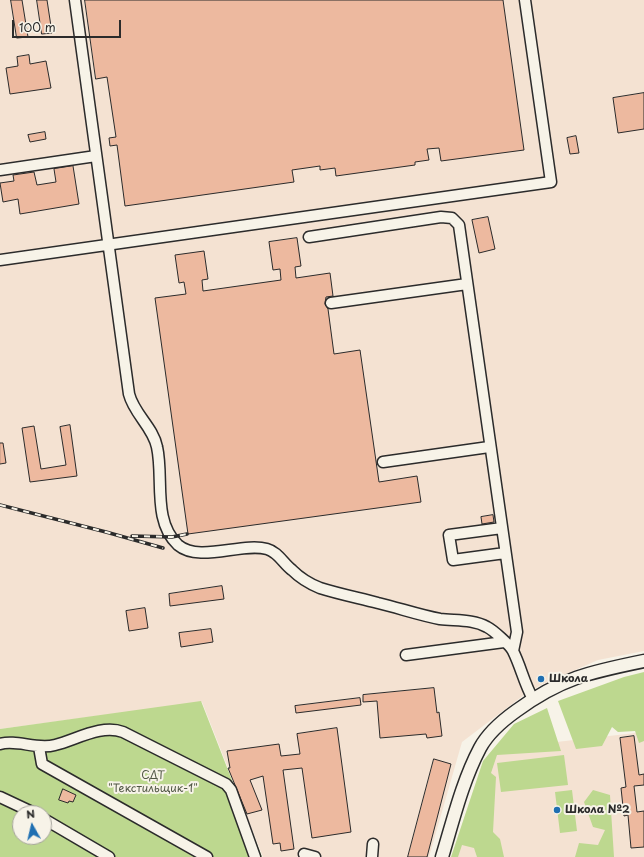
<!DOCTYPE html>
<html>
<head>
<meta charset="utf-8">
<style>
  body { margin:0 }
  #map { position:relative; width:644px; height:857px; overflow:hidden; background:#f7f3e8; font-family:"Playpen Sans",sans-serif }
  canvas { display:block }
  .north { position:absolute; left:12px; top:805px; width:40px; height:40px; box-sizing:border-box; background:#f7f3e8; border:1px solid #a5a39c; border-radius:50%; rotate:352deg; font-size:11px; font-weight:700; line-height:16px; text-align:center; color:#2b2b2b }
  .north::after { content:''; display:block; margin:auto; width:14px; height:18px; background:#1f6fb2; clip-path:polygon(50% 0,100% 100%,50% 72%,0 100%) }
  .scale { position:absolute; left:12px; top:20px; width:109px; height:18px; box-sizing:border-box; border:2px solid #2b2b2b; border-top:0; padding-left:5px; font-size:12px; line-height:14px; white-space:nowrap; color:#2b2b2b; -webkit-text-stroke:3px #f7f3e8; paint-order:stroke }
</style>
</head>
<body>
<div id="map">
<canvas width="644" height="857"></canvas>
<div class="north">N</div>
<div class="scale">100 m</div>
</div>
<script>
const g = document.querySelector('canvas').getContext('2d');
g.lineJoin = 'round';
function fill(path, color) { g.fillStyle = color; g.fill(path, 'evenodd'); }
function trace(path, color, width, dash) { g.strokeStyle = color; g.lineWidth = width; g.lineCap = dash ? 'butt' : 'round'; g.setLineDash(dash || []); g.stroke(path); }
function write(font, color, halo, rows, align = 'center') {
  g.font = font + ' "Playpen Sans",sans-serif'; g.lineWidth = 4; g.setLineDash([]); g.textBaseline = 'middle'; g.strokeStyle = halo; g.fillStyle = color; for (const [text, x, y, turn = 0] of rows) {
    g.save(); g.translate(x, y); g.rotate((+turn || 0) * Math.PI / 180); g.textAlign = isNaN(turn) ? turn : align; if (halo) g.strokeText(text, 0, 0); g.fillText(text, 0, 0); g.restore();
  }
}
fill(new Path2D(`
  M 0,0 L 644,0 L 644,651 L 598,660 L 541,685 L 524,695 L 462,742 L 429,857 L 263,857 L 202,702 L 0,729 Z
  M 644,732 L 644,857 L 454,857 L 495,749 Z`), '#f4e2d2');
fill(new Path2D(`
  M 644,672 L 644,741 L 639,743 L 635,731 L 618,732 L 612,727 L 602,746 L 576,749 L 558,701 L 624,677 Z
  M 201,701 L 262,857 L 0,857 L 0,729 ZM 20,813 L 44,813 L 44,837 L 20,837 Z
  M 547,708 L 561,751 L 497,755 L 491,773 L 496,777 L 493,832 L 500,839 L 504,857 L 477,857 L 474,848 L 462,845 L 458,857 L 451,857 L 483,761 L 514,724 Z
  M 564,755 L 568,785 L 501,792 L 497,763 Z
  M 572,790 L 577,831 L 560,833 L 555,792 Z
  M 593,790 L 610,795 L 614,857 L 575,857 L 579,843 L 598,845 L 605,830 L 593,827 L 584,802 Z`), '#bdd88f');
const building = new Path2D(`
  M 11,0 L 22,0 L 28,37 L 17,38 Z
  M 37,0 L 47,0 L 52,33 L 42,34 Z
  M 85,0 L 503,0 L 524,150 L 441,161 L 439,148 L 427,149 L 429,160 L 415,162 L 415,165 L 336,176 L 335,168 L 320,170 L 320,166 L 292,170 L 294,182 L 125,206 L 117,145 L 110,146 L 109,138 L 116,137 L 107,77 L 96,79 Z
  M 29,55 L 30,64 L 46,61 L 51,88 L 10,94 L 6,68 L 18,66 L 17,57 Z
  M 644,93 L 644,129 L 618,133 L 613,98 Z
  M 45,132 L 46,139 L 30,142 L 28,135 Z
  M 576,136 L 579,153 L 570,154 L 567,138 Z
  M 73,166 L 79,204 L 20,214 L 18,199 L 3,202 L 0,183 L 14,181 L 13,175 L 34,172 L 37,185 L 56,182 L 54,169 Z
  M 488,217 L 495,249 L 479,253 L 472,220 Z
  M 297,238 L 301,266 L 295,267 L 296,278 L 330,273 L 333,296 L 326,297 L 325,304 L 328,309 L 334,354 L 360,350 L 379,482 L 417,476 L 421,502 L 188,534 L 155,298 L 186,294 L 184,282 L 179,283 L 175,255 L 204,251 L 208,279 L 202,280 L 203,291 L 281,280 L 280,269 L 273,270 L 269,242 Z
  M 70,425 L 77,476 L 30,482 L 22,428 L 34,426 L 41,469 L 66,465 L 60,427 Z
  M 0,443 L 3,443 L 6,463 L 0,464 Z
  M 493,515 L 494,522 L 482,524 L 481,517 Z
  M 222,586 L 224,599 L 170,606 L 169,594 Z
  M 145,608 L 148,628 L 129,631 L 126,611 Z
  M 211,629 L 213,642 L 181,647 L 179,633 Z
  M 434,688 L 437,713 L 439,712 L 442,736 L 427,738 L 426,734 L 380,738 L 377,701 L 363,702 L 363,695 Z
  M 360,698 L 361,705 L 296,713 L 295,706 Z
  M 337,728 L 351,832 L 312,838 L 302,768 L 283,770 L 294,849 L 281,851 L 280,843 L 273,844 L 263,776 L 250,780 L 262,810 L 247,814 L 228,768 L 230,768 L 227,751 L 279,744 L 281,756 L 300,754 L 297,734 Z
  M 634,736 L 639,775 L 644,774 L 644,785 L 634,786 L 637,812 L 644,811 L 644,847 L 631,848 L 628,815 L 624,816 L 621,788 L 626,787 L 620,738 Z
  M 434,759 L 451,764 L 427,857 L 408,857 Z
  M 63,789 L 76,795 L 73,802 L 69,801 L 68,803 L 59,800 Z`);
fill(building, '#edb99f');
trace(building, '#2b2b2b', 1);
const minor = new Path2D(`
  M 75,0 L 129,394 C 134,414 153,427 157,447 C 164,478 152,521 178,545 C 199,563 242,542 267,549 C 278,552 283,563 292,570 C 299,577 310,584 320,588 C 339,594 359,598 378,603 C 399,608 419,615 440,619 C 455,621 473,619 487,627 C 493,630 510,645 513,651 C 521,667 524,683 533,699
  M 0,170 L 96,156
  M 309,237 L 441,217 L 452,218 L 459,225 L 517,632 L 513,651
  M 0,260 L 551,182 L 525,0
  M 331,303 L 467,284
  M 383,462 L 489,447
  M 502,528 L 449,535 L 453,560 L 505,553
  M 406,655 L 504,642
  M 0,744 C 16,739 37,750 55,745 C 76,740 101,724 123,732 L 226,784 L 231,790 L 255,857
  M 39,747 L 42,764 L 207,857
  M 0,797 L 34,813
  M 44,819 L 109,857
  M 304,854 L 315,857
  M 372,857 L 373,844`);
const major = new Path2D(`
  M 442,857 C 453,821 462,782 480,748 C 488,733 502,721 516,711 C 561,678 590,672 644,661`);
trace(minor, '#2b2b2b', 13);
trace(major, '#2b2b2b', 15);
trace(minor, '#f7f3e8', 10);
trace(major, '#f7f3e8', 12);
const rail = new Path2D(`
  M 0,505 L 106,532 L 163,548
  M 132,536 L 172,537 L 187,534`);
trace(rail, '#2b2b2b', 3.5);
trace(rail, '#f7f3e8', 2, [6]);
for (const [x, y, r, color] of [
  [541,679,4,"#1f6fb2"],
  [557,810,4,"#1f6fb2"]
]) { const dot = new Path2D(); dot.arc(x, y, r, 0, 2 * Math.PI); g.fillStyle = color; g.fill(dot); trace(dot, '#f7f3e8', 1.5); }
write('bold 11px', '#2b2b2b', '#f7f3e8', [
  ["Школа",549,679],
  ["Школа №2",565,810]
], 'left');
write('11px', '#505644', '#f7f3e8', [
  ["СДТ",153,776],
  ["\"Текстильщик-1\"",153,789]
]);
</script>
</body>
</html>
